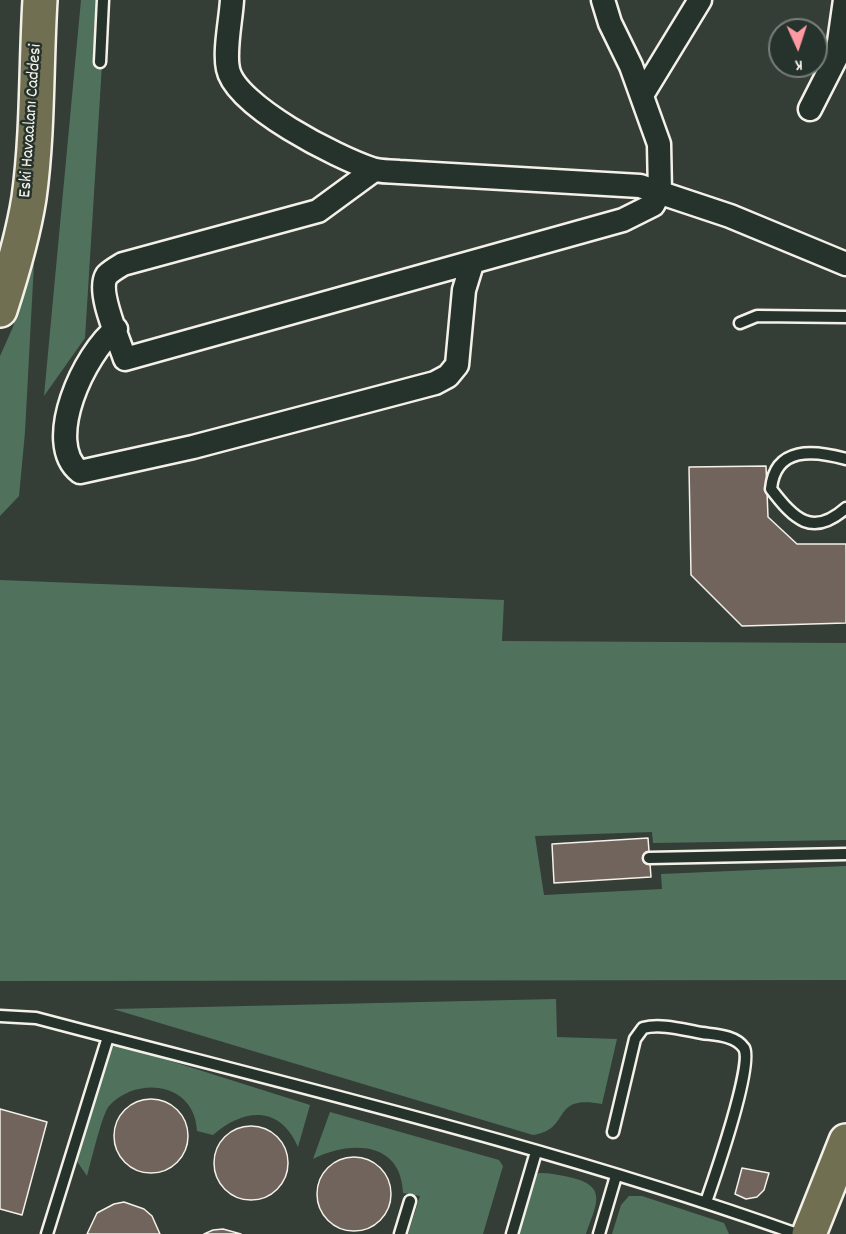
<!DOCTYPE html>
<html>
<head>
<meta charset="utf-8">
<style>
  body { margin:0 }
  #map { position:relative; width:846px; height:1234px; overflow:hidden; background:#353d37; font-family:Dekko,sans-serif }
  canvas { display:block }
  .north { position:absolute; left:768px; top:18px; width:60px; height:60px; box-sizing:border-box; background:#26332d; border:2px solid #787f78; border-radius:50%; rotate:177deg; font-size:16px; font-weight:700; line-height:24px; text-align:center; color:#f4f1e8 }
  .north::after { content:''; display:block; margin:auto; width:21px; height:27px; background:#ff9aa2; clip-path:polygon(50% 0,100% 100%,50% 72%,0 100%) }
</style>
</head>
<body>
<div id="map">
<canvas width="846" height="1234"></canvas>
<div class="north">K</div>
</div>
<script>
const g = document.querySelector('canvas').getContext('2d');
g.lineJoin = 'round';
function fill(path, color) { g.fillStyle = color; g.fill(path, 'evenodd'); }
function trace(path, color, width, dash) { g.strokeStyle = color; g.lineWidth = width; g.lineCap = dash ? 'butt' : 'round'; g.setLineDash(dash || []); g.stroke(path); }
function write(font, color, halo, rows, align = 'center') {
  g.font = font + ' Dekko,sans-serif'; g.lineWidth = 5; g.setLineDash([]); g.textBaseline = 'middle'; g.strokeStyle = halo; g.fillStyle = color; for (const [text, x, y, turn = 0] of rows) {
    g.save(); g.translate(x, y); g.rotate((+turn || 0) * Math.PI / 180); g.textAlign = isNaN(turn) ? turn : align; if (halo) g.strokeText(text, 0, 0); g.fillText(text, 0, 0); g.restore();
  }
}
fill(new Path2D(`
  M 81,0 L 106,0 L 85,338 L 44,396 Z
  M 35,244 L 25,432 L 19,496 L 0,516 L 0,356 L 13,327 Z
  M 0,580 L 504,600 L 502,641 L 846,643 L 846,840 L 653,843 L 652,832 L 535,836 L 544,895 L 662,889 L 661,874 L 846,866 L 846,980 L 0,981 Z
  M 556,999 L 557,1037 L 617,1039 L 602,1104 C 549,1094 573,1129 533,1135 L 113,1009 Z
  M 120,1045 L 310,1105 L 298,1147 C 280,1105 244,1108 213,1135 L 197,1131 C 195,1083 138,1075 109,1106 C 102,1114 91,1162 87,1176 L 74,1157 L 104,1053 L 112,1047 Z
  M 330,1112 L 499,1160 L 503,1166 L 483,1234 L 408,1234 L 420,1196 L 403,1193 C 401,1140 349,1141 313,1159 Z
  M 539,1173 C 551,1173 561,1175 573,1178 C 609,1187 595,1207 586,1234 L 519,1234 L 533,1177 Z
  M 629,1196 L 642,1196 L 724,1223 L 729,1234 L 612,1234 L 621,1205 Z`), '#50725d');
const building = new Path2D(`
  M 766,466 L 768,517 L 797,544 L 846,544 L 846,623 L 742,626 L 691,575 L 689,467 Z
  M 648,838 L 651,877 L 554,883 L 552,844 Z
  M114 1136a37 37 0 1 1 74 0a37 37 0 1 1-74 0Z
  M 0,1109 L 47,1122 L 22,1215 L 0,1209 Z
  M214 1163a37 37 0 1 1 74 0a37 37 0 1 1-74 0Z
  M317 1194a37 37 0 1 1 74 0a37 37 0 1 1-74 0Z
  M 742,1168 L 769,1173 L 764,1190 L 757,1197 L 746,1199 L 735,1194 Z
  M 124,1202 L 144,1209 L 152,1216 L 160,1234 L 87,1234 L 97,1213 L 114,1204 Z
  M 223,1229 L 241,1234 L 204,1234 L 213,1230 Z`);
fill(building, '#71645d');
trace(building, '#f4f1e8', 1.5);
const lane = new Path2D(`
  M 100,62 L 103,0
  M 740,323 L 757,316 L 846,317
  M 846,459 C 814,450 775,446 771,489 C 794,519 812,538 846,508
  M 649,858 L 846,854
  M 0,1016 L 36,1018 C 289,1085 551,1146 797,1234
  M 613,1132 L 635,1039 L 643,1028 C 661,1023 684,1030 702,1033 C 715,1035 735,1035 744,1048 C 754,1064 714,1179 706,1202
  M 47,1234 L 108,1037
  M 400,1234 L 410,1201
  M 512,1234 L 536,1152
  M 599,1234 L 616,1176`);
const street = new Path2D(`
  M 232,0 C 231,19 224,51 228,69 C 235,106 338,158 372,169 C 380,172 390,171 399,172 L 640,186 L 730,216 L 846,264
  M 642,95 L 700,0
  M 810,109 L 837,56 L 845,0
  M 374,170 L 318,211 L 123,264 C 118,267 111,271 107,275 C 96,291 119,340 125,359 L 623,220 L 653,205 L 660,192 L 659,144 L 631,66 L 610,23 L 603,0
  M 116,329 C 85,352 42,443 80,472 L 193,447 L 435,383 L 448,376 L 457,365 L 464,290 L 472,264`);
const primary = new Path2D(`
  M 809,1234 L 846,1141`);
const highway = new Path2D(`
  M 0,310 C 12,273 23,236 29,198 C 38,133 36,66 40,0`);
trace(lane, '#f4f1e8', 15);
trace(street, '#f4f1e8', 27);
trace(primary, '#f4f1e8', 38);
trace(highway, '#f4f1e8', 38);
trace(lane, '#26332d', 10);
trace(street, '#26332d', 22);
trace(primary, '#716f52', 33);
trace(highway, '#716f52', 33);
write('18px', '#f4f1e8', '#26332d', [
  ["Eski Havaalanı Caddesi",32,121,-86]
]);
</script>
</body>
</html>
